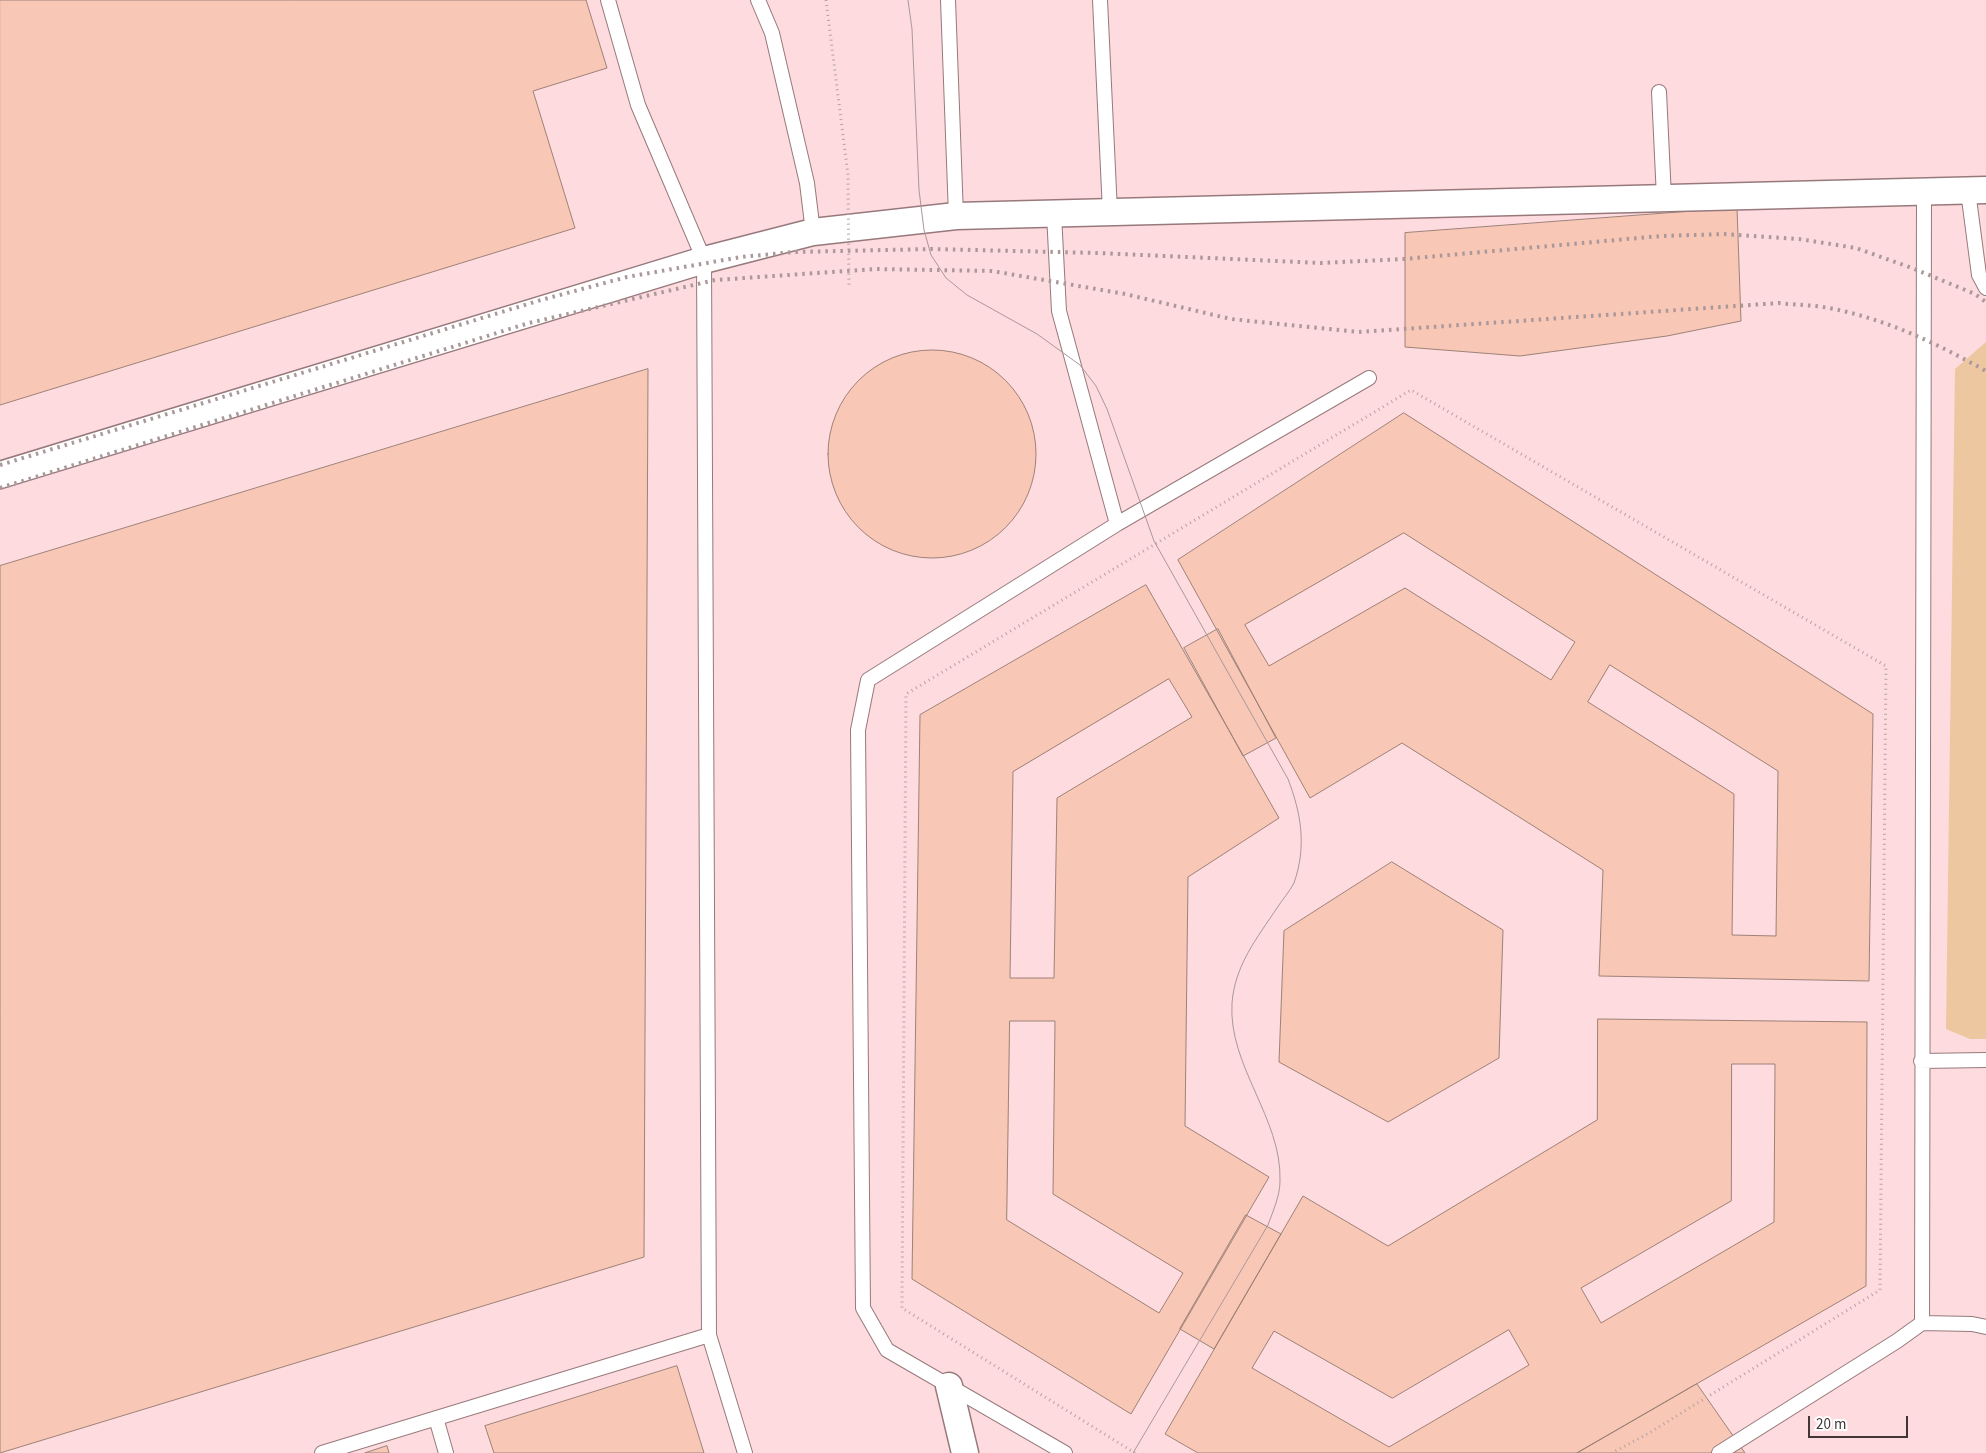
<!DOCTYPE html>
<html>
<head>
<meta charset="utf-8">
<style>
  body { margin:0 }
  #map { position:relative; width:1986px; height:1453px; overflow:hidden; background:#ffeaec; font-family:"Source Sans 3",sans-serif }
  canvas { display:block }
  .scale { position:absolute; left:1808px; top:1416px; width:100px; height:22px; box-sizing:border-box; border:2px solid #423536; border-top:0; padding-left:6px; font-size:15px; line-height:18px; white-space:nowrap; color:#423536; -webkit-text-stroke:4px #fff; paint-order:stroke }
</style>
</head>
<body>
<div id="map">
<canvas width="1986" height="1453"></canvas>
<div class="scale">20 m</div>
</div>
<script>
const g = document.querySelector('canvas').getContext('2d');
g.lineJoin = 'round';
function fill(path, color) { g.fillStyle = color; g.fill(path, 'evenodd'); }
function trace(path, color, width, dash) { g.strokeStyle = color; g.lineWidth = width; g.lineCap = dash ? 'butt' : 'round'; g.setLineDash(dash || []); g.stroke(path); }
fill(new Path2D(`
  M 0,0 L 1986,0 L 1986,1453 L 0,1453 Z`), '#fddbde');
fill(new Path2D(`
  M 1986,342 L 1986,1039 L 1970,1039 L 1946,1029 L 1955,369 Z`), '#edc7a0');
const building = new Path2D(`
  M 0,0 L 586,0 L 607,68 L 533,91 L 575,228 L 0,405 Z
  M 1737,208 L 1741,321 L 1667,336 L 1520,356 L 1405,347 L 1405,233 Z
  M828 454a104 104 0 1 1 208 0a104 104 0 1 1-208 0Z
  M 648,369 L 644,1257 L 0,1453 L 0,566 Z
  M 1404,413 L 1873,714 L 1869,981 L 1599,976 L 1603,870 L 1402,743 L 1310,798 L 1178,560 ZM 1404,533 L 1575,642 L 1551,680 L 1405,588 L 1269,666 L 1245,625 ZM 1610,665 L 1778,771 L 1776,936 L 1732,935 L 1734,794 L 1588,702 Z
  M 1146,585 L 1279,818 L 1188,877 L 1185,1126 L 1269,1177 L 1131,1414 L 912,1279 L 920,715 ZM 1169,679 L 1192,717 L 1057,798 L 1054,978 L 1010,978 L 1013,772 ZM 1010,1021 L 1055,1021 L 1053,1194 L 1183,1273 L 1159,1313 L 1007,1220 Z
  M 1218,629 L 1276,738 L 1243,756 L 1184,648 Z
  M 1392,862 L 1503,930 L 1499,1058 L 1388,1122 L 1279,1062 L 1284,931 Z
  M 1598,1019 L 1867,1022 L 1866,1286 L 1577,1453 L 1198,1453 L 1165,1434 L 1303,1196 L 1388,1246 L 1597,1120 ZM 1732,1064 L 1775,1064 L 1774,1222 L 1601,1323 L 1581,1288 L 1731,1201 ZM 1509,1330 L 1529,1365 L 1389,1447 L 1252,1368 L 1274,1331 L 1392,1398 Z
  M 1246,1215 L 1281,1234 L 1214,1349 L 1180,1329 Z
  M 677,1366 L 704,1453 L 494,1453 L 485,1426 Z
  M 1697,1384 L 1745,1453 L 1577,1453 Z
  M 387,1446 L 389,1453 L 365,1453 Z`);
fill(building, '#f8c7b6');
trace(building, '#9e8278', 1);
const service = new Path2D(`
  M 608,0 L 638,105 L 704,260 L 709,1335 L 745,1453
  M 758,0 L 772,33 L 807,183 L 813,232
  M 948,0 L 956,216
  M 1100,0 L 1110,212
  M 1659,92 L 1664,198
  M 1968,191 L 1979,275 L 1986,288
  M 1924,192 L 1922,1323 L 1972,1324 L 1986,1327
  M 1054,214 L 1059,311 L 1117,524
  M 1921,1061 L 1986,1060
  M 436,1418 L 446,1453
  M 322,1453 L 709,1335
  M 1065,1453 L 887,1350 L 863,1308 L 858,730 L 868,680 L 1117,524 L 1369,378
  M 1719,1453 L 1897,1341 L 1922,1323`);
const minor = new Path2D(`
  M 0,475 L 704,260 L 813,232 L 956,216 L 1986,190
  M 949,1386 L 965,1453`);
trace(service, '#97797c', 16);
trace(minor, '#97797c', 29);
trace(new Path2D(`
  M 1135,1453 L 902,1308 L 906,694 L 1411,390 L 1886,666 L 1880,1290 L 1649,1433 L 1612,1453`), '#b5a3a4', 3, [1, 4]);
trace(service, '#fff', 14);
trace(minor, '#fff', 26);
trace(new Path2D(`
  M 908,0 L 912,29 L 919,190 L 924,230 L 931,255 L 946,278 L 967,295 L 1037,334 L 1080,365 L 1096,386 L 1107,409 L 1154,541 L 1288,779 C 1301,813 1307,846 1294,883 C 1290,891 1282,900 1277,908 C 1257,938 1235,965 1232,1003 C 1228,1066 1282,1118 1280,1181 C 1280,1196 1273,1211 1268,1225 L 1133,1453`), '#aa989a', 1);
trace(new Path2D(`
  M 0,465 L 541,300 L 627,277 L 741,257 L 794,252 L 932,249 L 1098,253 L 1321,263 L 1404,259 L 1661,236 L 1724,234 L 1799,239 L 1856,248 L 1912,268 L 1975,294 L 1986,302
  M 0,488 L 529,323 L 715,280 L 876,269 L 992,271 L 1125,294 L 1231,319 L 1359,332 L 1779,303 C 1796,305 1813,305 1829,308 C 1886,319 1936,343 1986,371`), '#aa989a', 4, [2.5, 5]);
trace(new Path2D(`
  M 826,0 L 848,175 L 849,287`), '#b5a3a4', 3, [1, 4]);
</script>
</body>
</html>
